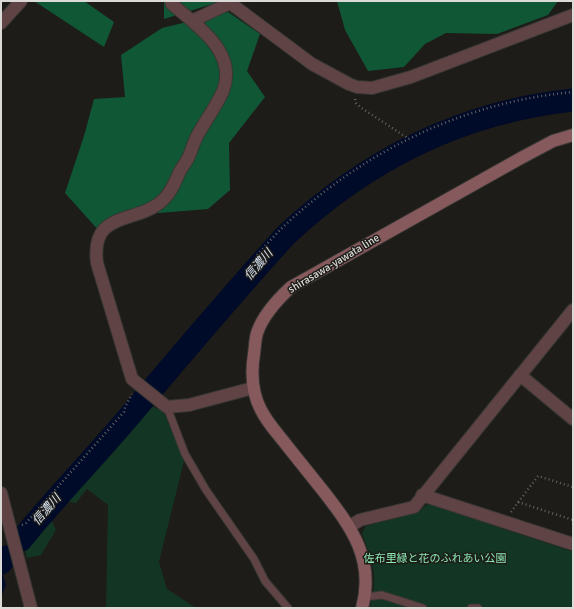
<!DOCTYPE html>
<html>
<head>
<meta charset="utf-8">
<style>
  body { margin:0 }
  #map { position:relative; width:574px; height:609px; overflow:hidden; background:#1d1c18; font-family:Signika,sans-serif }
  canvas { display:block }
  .frame { position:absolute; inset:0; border:2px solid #dbdad7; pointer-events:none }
</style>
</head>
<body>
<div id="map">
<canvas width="574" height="609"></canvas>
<div class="frame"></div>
</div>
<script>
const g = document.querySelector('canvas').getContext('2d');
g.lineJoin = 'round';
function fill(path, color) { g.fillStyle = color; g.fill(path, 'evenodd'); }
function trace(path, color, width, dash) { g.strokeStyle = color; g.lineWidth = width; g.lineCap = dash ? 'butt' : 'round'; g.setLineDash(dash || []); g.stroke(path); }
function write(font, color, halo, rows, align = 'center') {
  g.font = font + ' Signika,"Noto Sans JP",sans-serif'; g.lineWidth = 3; g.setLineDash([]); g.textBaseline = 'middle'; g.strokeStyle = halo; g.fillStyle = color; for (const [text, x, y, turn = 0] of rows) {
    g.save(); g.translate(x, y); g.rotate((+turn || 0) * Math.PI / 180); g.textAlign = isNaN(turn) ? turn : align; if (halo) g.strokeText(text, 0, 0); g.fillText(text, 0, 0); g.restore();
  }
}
fill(new Path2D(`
  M 145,403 L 164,412 L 184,461 L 159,562 L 167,589 L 196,608 L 106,608 L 108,505 L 87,489 L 76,503 L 58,500 L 48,513 L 56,530 L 41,555 L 27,558 L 20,533 L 83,463 Z
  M 428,504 L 573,552 L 573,608 L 370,608 C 371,601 373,593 374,586 C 376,568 368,550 362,533 L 366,526 L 417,513 Z`), '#123623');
fill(new Path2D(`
  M 34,1 L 84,1 L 114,22 L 104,47 Z
  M 164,1 L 222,1 L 164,19 Z
  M 337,1 L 558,1 L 548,15 L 497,34 L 446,33 L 425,44 L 404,67 L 368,71 L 345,30 Z
  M 228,12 L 260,34 L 247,71 L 265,97 L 229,143 L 230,190 L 208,209 L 110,217 L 100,232 L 65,193 L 84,136 L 94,99 L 125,97 L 121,55 L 162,28 Z`), '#105736');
fill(new Path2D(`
  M 1,569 L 6,585 L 1,597 Z`), '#000a29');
trace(new Path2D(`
  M 21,540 C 55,498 92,460 127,419 C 179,357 231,296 285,236 C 367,159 461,112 573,100
  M 1,563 L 6,557`), '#000a29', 23);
const service = new Path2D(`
  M 167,407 L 185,454 L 206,490 L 254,559 L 265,581 L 288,608
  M 365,597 L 382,595 L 423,608
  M 471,608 L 478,608`);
const minor = new Path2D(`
  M 171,1 L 172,4 C 197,26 238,52 223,91 C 216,107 205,121 197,136 C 194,142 192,149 189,156 C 187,161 183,166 180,171 C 175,182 172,191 163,200 C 137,225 90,209 97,263 L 132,379 L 167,407 L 189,405 L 253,388
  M 192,21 L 230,3 L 312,64 L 349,84 L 357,87 L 372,88 L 411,77 L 573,15
  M 1,23 L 21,1
  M 520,375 L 573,419
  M 1,493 L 31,608
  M 422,495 L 573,544
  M 350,526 L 360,520 L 414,507 L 573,310`);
const secondary = new Path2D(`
  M 362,608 C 375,560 352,528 324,492 C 312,477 300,462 288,447 C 279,435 268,424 261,410 C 252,393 251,373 254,354 C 255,347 255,340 257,333 C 263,315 277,300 291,287 L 521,158 L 553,141 L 573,135`);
trace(service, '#383733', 9);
trace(minor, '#383733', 14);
trace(secondary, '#383733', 14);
trace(new Path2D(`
  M 355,99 L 356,103 L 360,107 L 406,137 L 407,139
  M 257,255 C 266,245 275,235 284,226 C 364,151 464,102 573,92
  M 518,502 L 573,520
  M 511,512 L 538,476 L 573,487
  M 22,525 L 26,523 L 124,412 L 125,407 L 132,394`), '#646360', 2.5, [1, 3]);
trace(service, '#604345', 7);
trace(minor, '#604345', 12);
trace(secondary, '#86595d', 12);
write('11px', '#dbdad7', '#1d1c18', [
  ["shirasawa-yawata line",334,264,-31]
]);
write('11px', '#8be8b3', '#1d1c18', [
  ["佐布里緑と花のふれあい公園",435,559]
]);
write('italic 12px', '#dae5f4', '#1d1c18', [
  ["信濃川",259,265,-49],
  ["信濃川",47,510,-49]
]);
</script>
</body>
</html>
